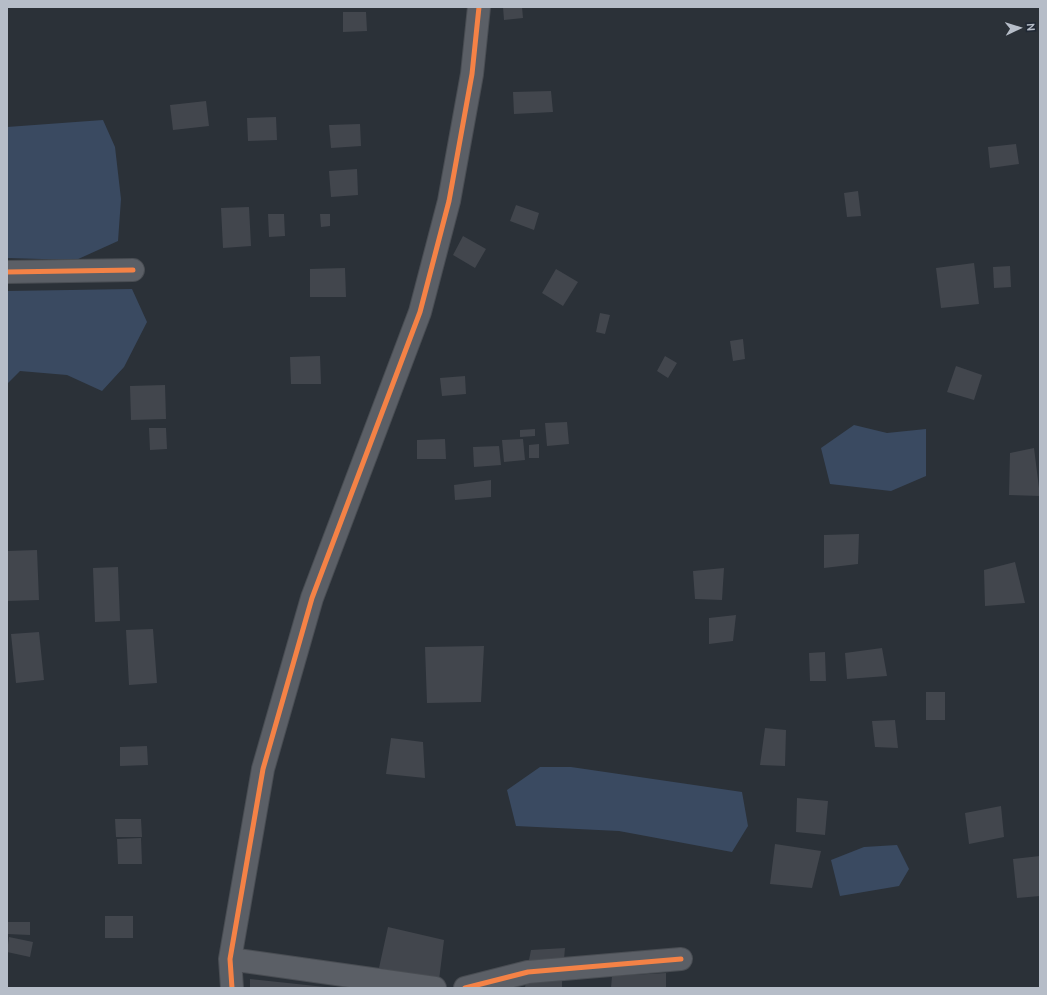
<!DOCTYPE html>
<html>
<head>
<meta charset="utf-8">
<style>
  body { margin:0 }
  #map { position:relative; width:1047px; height:995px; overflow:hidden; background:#2b3138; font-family:Ubuntu,sans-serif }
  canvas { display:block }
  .frame { position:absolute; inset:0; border:8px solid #b6bdc8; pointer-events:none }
  .north { position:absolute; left:999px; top:8px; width:40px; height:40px; -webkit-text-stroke:3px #1f2733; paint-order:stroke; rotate:86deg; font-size:11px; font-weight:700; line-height:16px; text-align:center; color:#b6bdc8 }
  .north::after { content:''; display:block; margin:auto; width:14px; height:18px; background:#b6bdc8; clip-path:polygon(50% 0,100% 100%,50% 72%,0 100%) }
</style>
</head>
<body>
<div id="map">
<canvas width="1047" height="995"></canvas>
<div class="frame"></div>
<div class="north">N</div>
</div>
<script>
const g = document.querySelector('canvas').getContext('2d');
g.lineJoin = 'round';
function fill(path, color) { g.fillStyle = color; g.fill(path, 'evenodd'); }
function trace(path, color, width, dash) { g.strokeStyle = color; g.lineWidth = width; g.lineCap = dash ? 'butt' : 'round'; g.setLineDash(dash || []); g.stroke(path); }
fill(new Path2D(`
  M 103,120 L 115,147 L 121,199 L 118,241 L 76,260 L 7,258 L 7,127 Z
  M 132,289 L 147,322 L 124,367 L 102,391 L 67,375 L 20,371 L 7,384 L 7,291 Z
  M 854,425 L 887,433 L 926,429 L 926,476 L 891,491 L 830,484 L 821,448 Z
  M 540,767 L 571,767 L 742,792 L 748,826 L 732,852 L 619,831 L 516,826 L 507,790 Z
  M 897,845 L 909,869 L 899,886 L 840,896 L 831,860 L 864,847 Z`), '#3a4a61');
fill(new Path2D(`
  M 503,7 L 522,7 L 523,18 L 504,20 Z
  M 343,12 L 366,12 L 367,31 L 343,32 Z
  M 551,91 L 553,112 L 514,114 L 513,92 Z
  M 206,101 L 209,126 L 173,130 L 170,105 Z
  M 276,117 L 277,140 L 248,141 L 247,118 Z
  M 360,124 L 361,146 L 331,148 L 329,125 Z
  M 1016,144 L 1019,164 L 990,168 L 988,147 Z
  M 357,169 L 358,195 L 331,197 L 329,171 Z
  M 858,191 L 861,216 L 847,217 L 844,193 Z
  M 516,205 L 539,213 L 534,230 L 510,221 Z
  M 249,207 L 251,246 L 223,248 L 221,208 Z
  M 268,214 L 284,214 L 285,236 L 269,237 Z
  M 320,214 L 330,214 L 330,226 L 321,227 Z
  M 463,236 L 486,249 L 475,268 L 453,255 Z
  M 974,263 L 979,304 L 941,308 L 936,268 Z
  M 1010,266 L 1011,287 L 994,288 L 993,267 Z
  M 345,268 L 346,297 L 310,297 L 310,269 Z
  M 556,269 L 578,282 L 563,306 L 542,293 Z
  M 600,313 L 610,315 L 605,334 L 596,332 Z
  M 743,339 L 745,359 L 733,361 L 730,341 Z
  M 320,356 L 321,384 L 291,384 L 290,357 Z
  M 665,356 L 677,363 L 668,378 L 657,371 Z
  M 956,366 L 982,375 L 974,400 L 947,392 Z
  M 465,376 L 466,394 L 442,396 L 440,378 Z
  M 165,385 L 166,419 L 131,420 L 130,386 Z
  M 567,422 L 569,444 L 547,446 L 545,423 Z
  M 149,428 L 166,428 L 167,449 L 150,450 Z
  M 535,429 L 535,436 L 520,437 L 520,430 Z
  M 445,439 L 446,459 L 417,459 L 417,440 Z
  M 523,439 L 525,460 L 504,462 L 502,440 Z
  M 539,444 L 539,458 L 529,458 L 529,445 Z
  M 499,446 L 501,465 L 474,467 L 473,447 Z
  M 1034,448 L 1040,496 L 1009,495 L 1010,453 Z
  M 491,480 L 491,497 L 455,500 L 454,485 Z
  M 859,534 L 858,564 L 824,568 L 824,535 Z
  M 37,550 L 39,600 L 7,601 L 7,551 Z
  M 1015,562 L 1025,603 L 985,606 L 984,570 Z
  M 118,567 L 120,621 L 95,622 L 93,568 Z
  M 724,568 L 722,600 L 695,599 L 693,571 Z
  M 736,615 L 733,641 L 709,644 L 709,618 Z
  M 153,629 L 157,683 L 129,685 L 126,630 Z
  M 39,632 L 44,680 L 16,683 L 11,634 Z
  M 484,646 L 481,702 L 427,703 L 425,647 Z
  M 882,648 L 887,676 L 847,679 L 845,653 Z
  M 825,652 L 826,681 L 810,681 L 809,653 Z
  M 926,692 L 945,692 L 945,720 L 926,720 Z
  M 895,720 L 898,748 L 875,747 L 872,721 Z
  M 765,728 L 786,730 L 785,766 L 760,765 Z
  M 391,738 L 423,742 L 425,778 L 386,774 Z
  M 147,746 L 148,765 L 120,766 L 120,747 Z
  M 797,798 L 828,801 L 825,835 L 796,832 Z
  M 1001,806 L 1004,837 L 969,844 L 965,813 Z
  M 115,819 L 141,819 L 142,837 L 116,837 Z
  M 141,838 L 142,864 L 118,864 L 117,839 Z
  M 775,844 L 821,851 L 812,888 L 770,884 Z
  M 1040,856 L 1040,896 L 1017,898 L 1013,859 Z
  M 105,916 L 133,916 L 133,938 L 105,938 Z
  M 7,922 L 30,922 L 30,935 L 7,934 Z
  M 388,927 L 444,940 L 439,980 L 379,968 Z
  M 9,937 L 33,942 L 30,957 L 7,952 Z
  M 565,948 L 564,959 L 528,965 L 531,950 Z
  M 666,973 L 666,988 L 611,988 L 612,976 Z
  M 250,979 L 325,987 L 325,988 L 250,988 Z
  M 526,980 L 562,980 L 562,988 L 525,988 Z`), '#42464d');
const minor = new Path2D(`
  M 7,272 L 133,270
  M 230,959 L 435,988
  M 232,988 L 230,959 L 263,769 L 312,598 L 420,312 L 449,201 L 472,74 L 479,7
  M 465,988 L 528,972 L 681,959`);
trace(minor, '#494d53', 24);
trace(minor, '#5b5f66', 22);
trace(new Path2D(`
  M 7,272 L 133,270
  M 232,988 L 230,959 L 263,769 L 312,598 L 420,312 L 449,201 L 472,74 L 479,7
  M 465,988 L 528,972 L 681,959`), '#f48246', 5);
</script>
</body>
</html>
